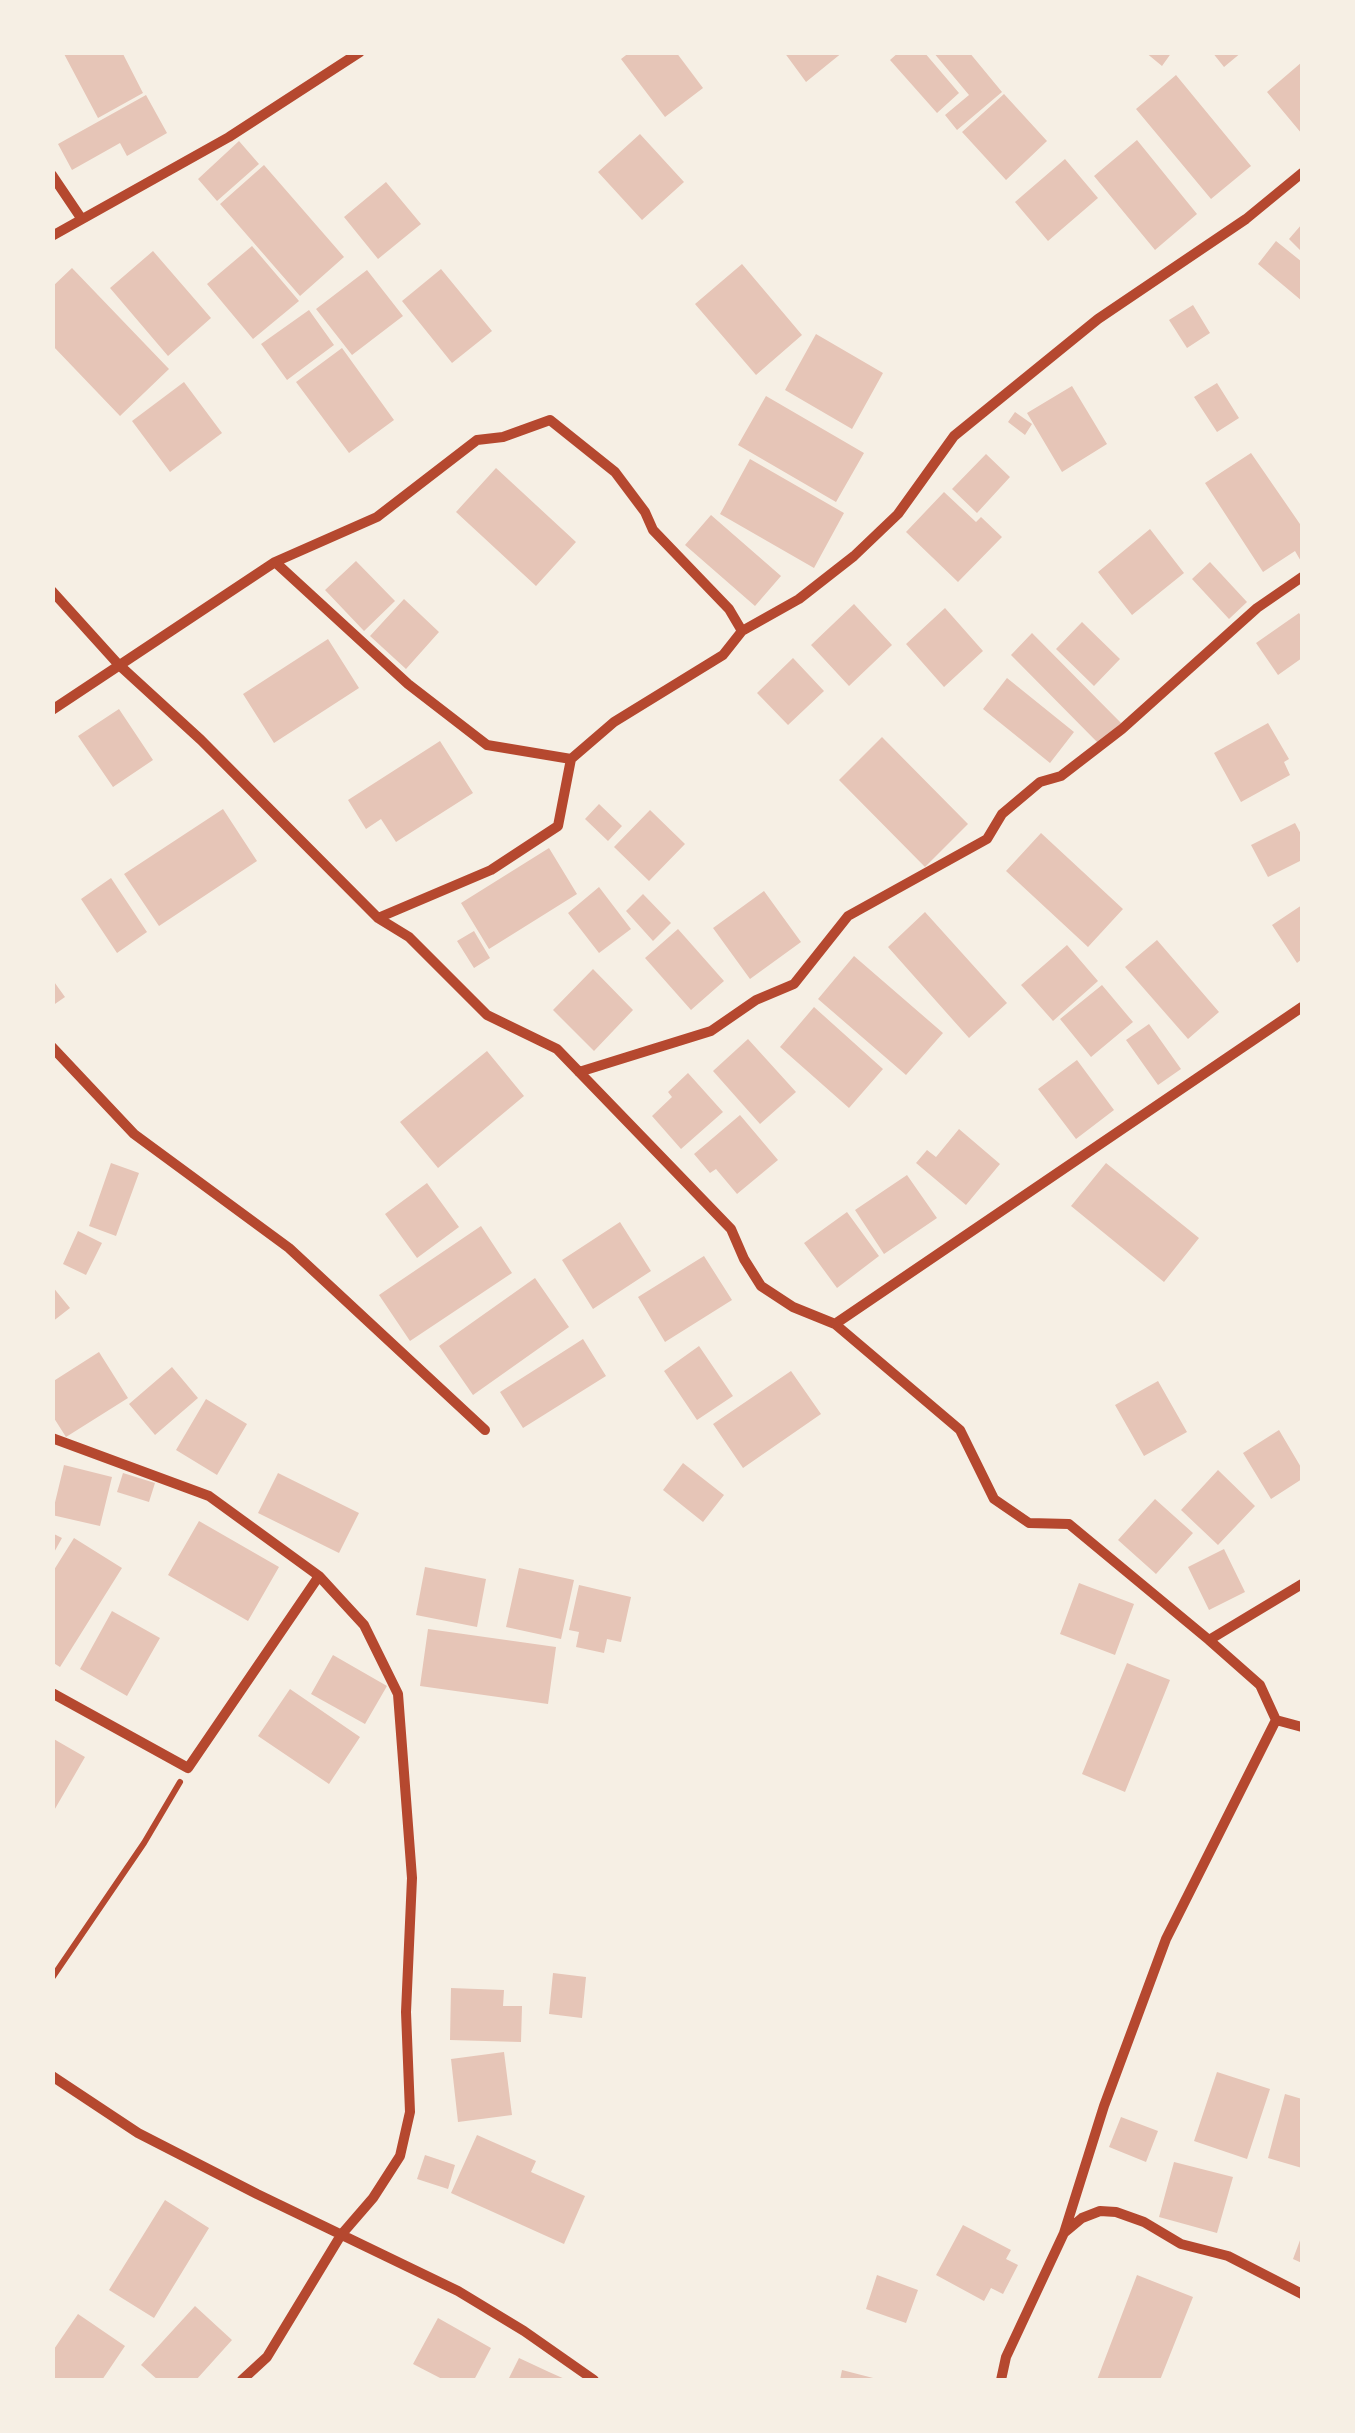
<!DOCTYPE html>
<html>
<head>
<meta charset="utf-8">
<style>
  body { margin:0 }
  #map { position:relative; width:1355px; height:2433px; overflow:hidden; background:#f6efe4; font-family:"Work Sans",sans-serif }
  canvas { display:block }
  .frame { position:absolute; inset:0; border:55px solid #f6efe4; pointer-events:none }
</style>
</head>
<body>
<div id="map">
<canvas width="1355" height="2433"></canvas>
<div class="frame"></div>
</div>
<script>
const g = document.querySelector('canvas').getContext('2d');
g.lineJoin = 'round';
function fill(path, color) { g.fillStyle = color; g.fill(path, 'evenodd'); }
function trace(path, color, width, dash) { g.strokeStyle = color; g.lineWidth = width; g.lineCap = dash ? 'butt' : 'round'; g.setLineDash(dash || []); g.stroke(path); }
fill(new Path2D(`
  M 63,52 L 122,52 L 143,93 L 98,118 Z
  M 630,52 L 676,52 L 703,88 L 665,117 L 621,59 Z
  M 784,52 L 843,52 L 806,82 Z
  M 899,52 L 924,52 L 959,93 L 937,113 L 890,60 Z
  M 933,52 L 969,52 L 1002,92 L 957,130 L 945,115 L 969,95 Z
  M 1145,52 L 1172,52 L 1162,66 Z
  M 1212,52 L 1242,52 L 1224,67 Z
  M 1302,62 L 1302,134 L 1267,92 Z
  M 1176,75 L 1251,166 L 1211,199 L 1136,109 Z
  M 1004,94 L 1047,141 L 1006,180 L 962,132 Z
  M 146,95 L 167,133 L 127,156 L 120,143 L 72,170 L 58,144 Z
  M 640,134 L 684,182 L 642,220 L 598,172 Z
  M 1137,140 L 1197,214 L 1155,250 L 1094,176 Z
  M 239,141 L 259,164 L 217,201 L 198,179 Z
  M 1065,159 L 1098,198 L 1048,241 L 1015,202 Z
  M 264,165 L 344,257 L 300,296 L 220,204 Z
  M 386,182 L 421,224 L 378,259 L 344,217 Z
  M 1302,224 L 1302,252 L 1289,239 Z
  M 1276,241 L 1302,262 L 1302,301 L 1258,264 Z
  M 252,246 L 299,301 L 253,339 L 207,284 Z
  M 153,251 L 211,318 L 168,356 L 110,288 Z
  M 742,264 L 802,335 L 756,375 L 695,304 Z
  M 72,268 L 169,369 L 120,416 L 52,345 L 52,287 Z
  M 441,269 L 492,331 L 452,363 L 402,301 Z
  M 367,270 L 403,316 L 352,355 L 316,309 Z
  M 1193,305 L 1210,333 L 1187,348 L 1169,320 Z
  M 309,310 L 334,345 L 287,380 L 261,344 Z
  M 816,334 L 883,373 L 852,429 L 785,390 Z
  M 342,348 L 394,420 L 349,453 L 296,382 Z
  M 184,382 L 222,433 L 170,472 L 132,421 Z
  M 1217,383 L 1239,418 L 1217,432 L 1194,397 Z
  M 1072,386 L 1107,444 L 1062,472 L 1027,413 Z
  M 766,396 L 864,453 L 836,502 L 738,445 Z
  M 1015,412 L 1032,424 L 1025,435 L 1008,422 Z
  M 1251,453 L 1302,527 L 1302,563 L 1295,551 L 1263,572 L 1205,483 Z
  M 986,454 L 1010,477 L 977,513 L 952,489 Z
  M 750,459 L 844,513 L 814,568 L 720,514 Z
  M 496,468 L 576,542 L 536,586 L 456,512 Z
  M 944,492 L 976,522 L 981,517 L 1002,537 L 958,582 L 906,532 Z
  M 711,515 L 781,576 L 755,606 L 685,545 Z
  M 1150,529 L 1184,573 L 1132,615 L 1098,572 Z
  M 356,561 L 395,601 L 364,631 L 325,590 Z
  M 1210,562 L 1247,602 L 1229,619 L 1192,579 Z
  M 404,599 L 439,632 L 406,669 L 370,636 Z
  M 854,604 L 892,645 L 849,686 L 811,645 Z
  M 945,608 L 983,651 L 944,687 L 906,644 Z
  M 1299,613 L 1302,618 L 1302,658 L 1278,675 L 1256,643 Z
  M 1082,622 L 1120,659 L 1094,686 L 1056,649 Z
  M 1032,633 L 1121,723 L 1100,745 L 1011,655 Z
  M 328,639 L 359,688 L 274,743 L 243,694 Z
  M 793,658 L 824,691 L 788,725 L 757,693 Z
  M 1007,678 L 1074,732 L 1050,763 L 983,709 Z
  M 119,709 L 153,760 L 113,787 L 78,736 Z
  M 1268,723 L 1289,759 L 1284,762 L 1290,775 L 1241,802 L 1214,753 Z
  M 882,737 L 968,824 L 925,867 L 839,780 Z
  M 440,741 L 473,793 L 396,842 L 381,819 L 366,829 L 348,800 Z
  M 599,804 L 622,826 L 608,841 L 585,819 Z
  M 223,809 L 257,861 L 159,926 L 124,874 Z
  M 650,810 L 685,844 L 649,881 L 614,847 Z
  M 1295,823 L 1302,836 L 1302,860 L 1268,877 L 1251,845 Z
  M 1041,833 L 1123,909 L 1088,947 L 1006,871 Z
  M 549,848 L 577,894 L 489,949 L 461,903 Z
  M 111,878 L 147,932 L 117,953 L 81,899 Z
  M 599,887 L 631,929 L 599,953 L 568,913 Z
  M 764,891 L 801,942 L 750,979 L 713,928 Z
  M 643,894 L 671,923 L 653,941 L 626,911 Z
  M 1302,905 L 1302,959 L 1297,963 L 1272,925 Z
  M 925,912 L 1007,1003 L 969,1038 L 888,947 Z
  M 678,929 L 724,981 L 691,1010 L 645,958 Z
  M 474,931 L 490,958 L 474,968 L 457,941 Z
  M 1157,940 L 1219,1012 L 1188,1039 L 1125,967 Z
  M 1067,945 L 1098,981 L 1053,1021 L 1021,985 Z
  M 854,956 L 943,1033 L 906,1075 L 818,999 Z
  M 593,969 L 633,1010 L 594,1051 L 553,1010 Z
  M 52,979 L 65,997 L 52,1006 Z
  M 1102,985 L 1133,1022 L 1091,1057 L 1060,1019 Z
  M 814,1007 L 883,1069 L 849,1108 L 780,1047 Z
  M 1149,1024 L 1181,1069 L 1158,1085 L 1126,1040 Z
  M 748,1039 L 796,1092 L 760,1124 L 713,1071 Z
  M 487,1051 L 524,1096 L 438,1168 L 400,1122 Z
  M 1077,1060 L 1114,1110 L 1076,1139 L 1038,1089 Z
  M 688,1073 L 723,1112 L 681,1149 L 652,1116 L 672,1097 L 668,1092 Z
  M 740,1115 L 778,1160 L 737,1194 L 716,1169 L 710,1173 L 694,1154 Z
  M 959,1129 L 1000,1164 L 966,1205 L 916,1163 L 927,1150 L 936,1157 Z
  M 111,1163 L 139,1173 L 116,1236 L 89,1226 Z
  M 1106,1163 L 1199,1238 L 1164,1282 L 1071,1206 Z
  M 907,1175 L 937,1218 L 884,1254 L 855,1210 Z
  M 427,1183 L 459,1227 L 417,1258 L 385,1214 Z
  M 847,1212 L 879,1256 L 837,1288 L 804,1243 Z
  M 620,1222 L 651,1271 L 593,1309 L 562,1260 Z
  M 481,1226 L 512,1273 L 410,1341 L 379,1295 Z
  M 78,1231 L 102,1243 L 86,1275 L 63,1264 Z
  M 704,1256 L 732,1300 L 665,1342 L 638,1297 Z
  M 535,1278 L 569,1327 L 473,1395 L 439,1346 Z
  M 52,1286 L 70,1308 L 52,1322 Z
  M 583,1339 L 606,1376 L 523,1428 L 500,1392 Z
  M 699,1346 L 733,1396 L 697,1420 L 664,1371 Z
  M 99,1352 L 128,1398 L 66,1437 L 52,1415 L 52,1382 Z
  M 172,1367 L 198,1398 L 155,1435 L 129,1404 Z
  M 791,1371 L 821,1414 L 743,1468 L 713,1424 Z
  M 1158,1381 L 1187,1432 L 1144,1456 L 1115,1405 Z
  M 206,1399 L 247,1424 L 217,1475 L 176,1450 Z
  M 1279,1430 L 1302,1469 L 1302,1479 L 1271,1499 L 1243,1453 Z
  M 683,1463 L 724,1495 L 703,1522 L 663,1490 Z
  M 64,1465 L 112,1477 L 100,1526 L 52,1515 Z
  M 1218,1470 L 1255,1506 L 1218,1545 L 1181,1510 Z
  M 123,1473 L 155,1483 L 149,1502 L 117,1492 Z
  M 278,1473 L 359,1513 L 339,1553 L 258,1513 Z
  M 1155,1499 L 1193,1533 L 1156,1574 L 1118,1540 Z
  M 199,1521 L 279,1567 L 248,1621 L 168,1575 Z
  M 52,1533 L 62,1538 L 52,1556 Z
  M 74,1538 L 122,1568 L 60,1667 L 52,1662 L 52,1573 Z
  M 1224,1549 L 1245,1592 L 1209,1610 L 1188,1567 Z
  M 425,1567 L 486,1579 L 477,1627 L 416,1615 Z
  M 519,1568 L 574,1580 L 561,1639 L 506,1627 Z
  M 1079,1583 L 1134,1604 L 1115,1655 L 1060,1634 Z
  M 579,1585 L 631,1597 L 621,1642 L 607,1639 L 604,1653 L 576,1647 L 579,1632 L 569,1630 Z
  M 112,1611 L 160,1638 L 127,1696 L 80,1669 Z
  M 428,1629 L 556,1647 L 548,1704 L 420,1686 Z
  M 333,1655 L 387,1686 L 365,1724 L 311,1694 Z
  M 1127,1663 L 1170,1680 L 1125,1792 L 1082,1774 Z
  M 290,1689 L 360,1737 L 329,1784 L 258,1736 Z
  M 52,1738 L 85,1757 L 52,1814 Z
  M 553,1973 L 586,1977 L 582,2018 L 549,2014 Z
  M 451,1988 L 504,1990 L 503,2006 L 522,2006 L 521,2042 L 450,2040 Z
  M 504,2052 L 512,2115 L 458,2122 L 451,2059 Z
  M 1217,2072 L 1270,2089 L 1247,2159 L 1194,2141 Z
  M 1285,2094 L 1302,2099 L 1302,2168 L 1268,2158 Z
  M 1121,2117 L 1158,2131 L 1146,2162 L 1109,2147 Z
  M 477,2135 L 536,2161 L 531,2172 L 585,2196 L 564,2244 L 451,2193 Z
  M 425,2155 L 455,2165 L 448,2189 L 417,2179 Z
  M 1174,2162 L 1233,2177 L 1217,2233 L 1159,2217 Z
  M 165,2200 L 209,2228 L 154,2318 L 109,2290 Z
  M 963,2225 L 1011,2250 L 1006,2259 L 1018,2265 L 1003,2294 L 991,2288 L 984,2301 L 936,2275 Z
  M 1302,2235 L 1302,2263 L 1293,2259 Z
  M 877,2275 L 918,2290 L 906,2323 L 866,2309 Z
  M 1137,2275 L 1193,2297 L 1160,2380 L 1097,2380 Z
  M 195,2306 L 232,2340 L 196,2380 L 158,2380 L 141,2365 Z
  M 78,2314 L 125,2346 L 102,2380 L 52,2380 L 52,2352 Z
  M 438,2318 L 491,2348 L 474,2380 L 444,2380 L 413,2364 Z
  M 519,2358 L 549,2372 L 567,2380 L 508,2380 Z
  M 842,2370 L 877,2379 L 877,2380 L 840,2380 Z`), '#e6c5b7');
trace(new Path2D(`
  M 52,1978 L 144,1843 L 180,1782`), '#b5482f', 6);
trace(new Path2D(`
  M 52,175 L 81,218
  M 52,236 L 229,137 L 360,52
  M 275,562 L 408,684 L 487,745 L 571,759
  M 52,591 L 118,664 L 201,740 L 378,918 L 409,937 L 487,1015 L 557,1049 L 731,1229 L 744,1259 L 761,1286 L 793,1307 L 835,1324 L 960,1430 L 994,1499 L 1029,1523 L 1069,1524 L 1209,1640 L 1302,1584
  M 52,710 L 275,562 L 377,517 L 477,440 L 503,437 L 550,420 L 615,472 L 645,512 L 653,530 L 729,609 L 742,631
  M 378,918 L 491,870 L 558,826 L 571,759 L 614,722 L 723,655 L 742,631 L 799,599 L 854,556 L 898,514 L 954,436 L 1098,319 L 1246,219 L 1302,173
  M 52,1047 L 134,1134 L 289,1248 L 485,1430
  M 579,1072 L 711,1031 L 756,1000 L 794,984 L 848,916 L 987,839 L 1002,814 L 1040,782 L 1061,776 L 1122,729 L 1257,608 L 1302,577
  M 835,1324 L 1302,1007
  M 52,1438 L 209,1496 L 319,1576 L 188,1768 L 52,1693
  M 1276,1720 L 1302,1727
  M 52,2076 L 138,2133 L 257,2194 L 458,2291 L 524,2331 L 594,2380
  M 1064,2233 L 1104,2106 L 1166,1939 L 1276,1720 L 1260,1685 L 1209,1640
  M 242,2380 L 267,2357 L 341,2235 L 373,2198 L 400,2156 L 410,2112 L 406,2012 L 412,1878 L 398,1694 L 364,1625 L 319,1576
  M 1001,2380 L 1006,2357 L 1064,2233 L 1082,2218 L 1100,2211 L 1116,2212 L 1144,2222 L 1181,2244 L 1228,2256 L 1302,2294`), '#b5482f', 10);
</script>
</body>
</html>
